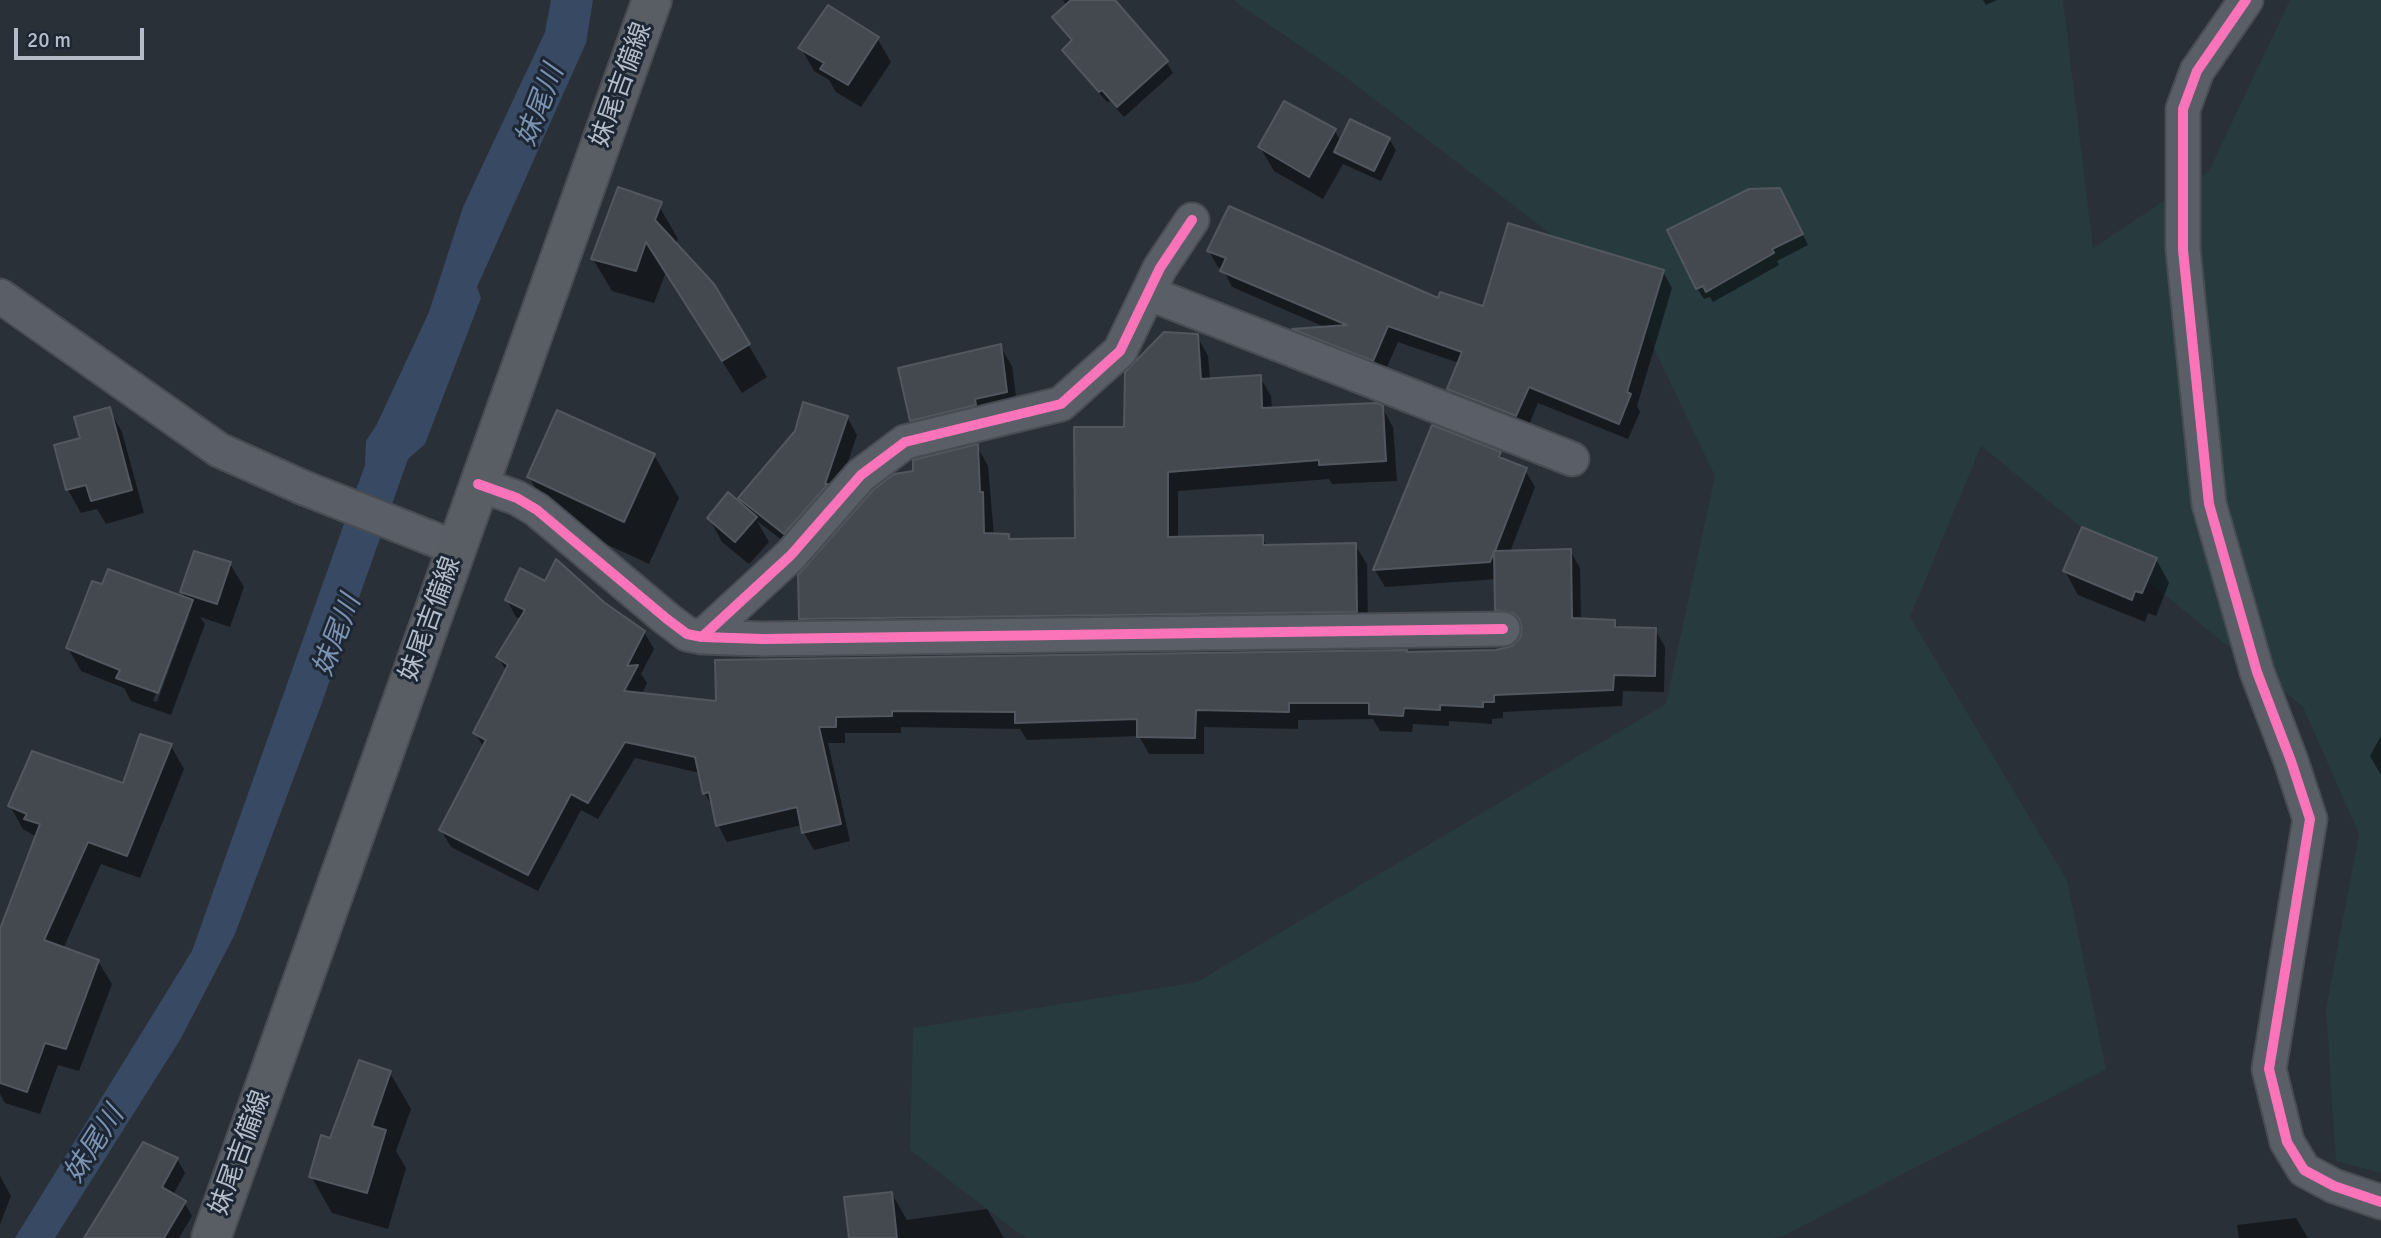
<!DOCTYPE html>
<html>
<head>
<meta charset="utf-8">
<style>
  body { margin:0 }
  #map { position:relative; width:2381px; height:1238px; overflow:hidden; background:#2a3038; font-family:Signika,sans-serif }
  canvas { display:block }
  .scale { position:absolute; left:14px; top:28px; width:130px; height:32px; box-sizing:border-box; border:4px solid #b4bcc9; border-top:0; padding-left:9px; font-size:21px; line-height:24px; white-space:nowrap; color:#b4bcc9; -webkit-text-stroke:5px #1d2633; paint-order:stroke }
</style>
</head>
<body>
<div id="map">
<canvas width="2381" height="1238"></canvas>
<div class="scale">20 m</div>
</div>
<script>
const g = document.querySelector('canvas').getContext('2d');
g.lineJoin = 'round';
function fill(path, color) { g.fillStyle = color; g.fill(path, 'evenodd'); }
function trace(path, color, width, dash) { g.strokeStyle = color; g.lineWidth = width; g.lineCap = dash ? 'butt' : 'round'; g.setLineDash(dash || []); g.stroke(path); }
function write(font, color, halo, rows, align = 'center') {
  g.font = font + ' Signika,"Noto Sans JP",sans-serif'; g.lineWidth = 6; g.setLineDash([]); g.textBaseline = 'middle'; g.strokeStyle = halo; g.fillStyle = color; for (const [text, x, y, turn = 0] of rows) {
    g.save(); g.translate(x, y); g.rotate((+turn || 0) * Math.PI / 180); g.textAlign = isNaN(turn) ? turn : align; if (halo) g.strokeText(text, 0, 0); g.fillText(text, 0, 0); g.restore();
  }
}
fill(new Path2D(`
  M 1233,0 L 2063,0 L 2093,248 L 2209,171 L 2290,0 L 2381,0 L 2381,1173 L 2336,1161 L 2326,1009 L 2359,834 L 2303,707 L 1981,446 L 1910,617 L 2067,880 L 2106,1069 L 1783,1236 L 1773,1238 L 1028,1238 L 1017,1232 L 910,1150 L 913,1028 L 1197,982 L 1666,704 L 1715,476 L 1627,292 L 1344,76 Z`), '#273a3e');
fill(new Path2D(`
  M 551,0 L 593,0 L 586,43 L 477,287 L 481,298 L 425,444 L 408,459 L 320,708 L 235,934 L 180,1040 L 55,1238 L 15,1238 L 192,951 L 365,465 L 366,441 L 377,424 L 429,312 L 463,207 L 545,32 Z`), '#384963');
fill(new Path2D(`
  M 1063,0 L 1112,0 L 1166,62 L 1173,73 L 1124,117 L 1110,101 L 1107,102 L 1071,61 L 1064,50 L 1072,42 L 1055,18 L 1067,7 Z
  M 1983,0 L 1997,0 L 1986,5 Z
  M 877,38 L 891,62 L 861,107 L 836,92 L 829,80 L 814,71 L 801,48 Z
  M 1284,103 L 1335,131 L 1341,142 L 1389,139 L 1396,150 L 1381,181 L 1343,164 L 1323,199 L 1274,171 L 1260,147 Z
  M 1786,201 L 1808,245 L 1777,261 L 1779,265 L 1713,302 L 1710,297 L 1704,299 L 1697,288 Z
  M 659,206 L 678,239 L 676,245 L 748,344 L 767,377 L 742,393 L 666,272 L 654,303 L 612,291 L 593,259 Z
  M 1209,251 L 1484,308 L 1663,272 L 1672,288 L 1637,406 L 1640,412 L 1628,439 L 1538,403 L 1526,432 L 1458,406 L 1449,389 L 1459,363 L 1398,342 L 1383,376 L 1303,345 L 1295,330 L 1327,328 L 1232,287 L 1223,269 L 1218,267 Z
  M 1197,336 L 1208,356 L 1210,380 L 1260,377 L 1271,396 L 1272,410 L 1382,407 L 1393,427 L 1397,481 L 1332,484 L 1329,479 L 1178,491 L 1178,538 L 1262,537 L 1267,547 L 1355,545 L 1367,564 L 1368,631 L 812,638 L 801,619 L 915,473 L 977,446 L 988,466 L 994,536 L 1008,536 L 1011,540 L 1077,540 L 1126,428 Z
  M 1000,346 L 1012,366 L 1018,413 L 924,441 L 912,420 Z
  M 109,409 L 122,432 L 144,513 L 106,524 L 97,509 L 81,513 L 68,490 L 56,446 L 82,439 Z
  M 847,417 L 857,435 L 835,500 L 795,550 L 757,521 L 769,542 L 749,564 L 722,542 L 709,518 L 746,510 L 740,498 Z
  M 1433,427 L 1500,453 L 1505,461 L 1525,470 L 1535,487 L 1510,552 L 1570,551 L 1580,568 L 1581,620 L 1614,622 L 1619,629 L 1655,630 L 1665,647 L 1664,692 L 1623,691 L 1622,706 L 1503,712 L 1503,718 L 1492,719 L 1492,724 L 1449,721 L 1449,726 L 1413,724 L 1412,732 L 1380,731 L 1373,719 L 1298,720 L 1298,729 L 1204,727 L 1204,754 L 1149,754 L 1139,736 L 1027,740 L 1020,729 L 901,727 L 901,733 L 845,733 L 845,743 L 828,743 L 850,841 L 814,850 L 804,833 L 802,825 L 727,842 L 718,825 L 715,810 L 705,794 L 700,773 L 635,758 L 598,819 L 581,810 L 538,891 L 451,847 L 441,830 L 484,748 L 475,733 L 507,672 L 498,657 L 521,619 L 516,617 L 507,600 L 545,583 L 604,604 L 644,632 L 654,649 L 641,674 L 647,683 L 641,695 L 718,703 L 1407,654 L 1496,652 L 1513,647 L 1522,639 L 1524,629 L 1507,627 L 1497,609 L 1497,579 L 1385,587 L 1375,570 ZM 1521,479 L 1524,479 L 1493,559 L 1490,558 Z
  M 654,455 L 679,498 L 649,564 L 554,520 L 529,477 Z
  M 2156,559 L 2169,583 L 2156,616 L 2148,613 L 2145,622 L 2078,595 L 2065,571 Z
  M 230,564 L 244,587 L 230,627 L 200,617 L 205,624 L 171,715 L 131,701 L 124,688 L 81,671 L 68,648 L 187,600 L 182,592 ZM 185,615 L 189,615 L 157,702 L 153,701 ZM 84,653 L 129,671 L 127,674 L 84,657 Z
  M 2381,736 L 2381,775 L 2370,756 Z
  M 171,746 L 184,769 L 140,878 L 101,864 L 63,949 L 98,961 L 112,984 L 79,1071 L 58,1065 L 40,1114 L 5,1103 L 0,1094 L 0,929 L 37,837 L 23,829 L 10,806 L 124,786 Z
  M 390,1073 L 411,1109 L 396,1151 L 406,1168 L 388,1229 L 332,1213 L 311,1176 L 332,1140 Z
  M 177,1159 L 185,1173 L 173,1195 L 184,1202 L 192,1216 L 179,1238 L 86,1238 Z
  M 0,1176 L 11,1196 L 0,1224 Z
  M 892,1194 L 907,1220 L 987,1209 L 1004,1238 L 851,1238 Z
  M 2296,1218 L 2308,1238 L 2239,1238 L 2237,1225 Z`), '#0007');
const building = new Path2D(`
  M 1071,0 L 1115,0 L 1168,61 L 1117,107 L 1102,90 L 1099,92 L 1062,50 L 1072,40 L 1052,17 Z
  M 828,5 L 879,37 L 848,85 L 820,69 L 824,63 L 798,48 Z
  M 1284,101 L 1336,129 L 1309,177 L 1258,147 Z
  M 1350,119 L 1390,138 L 1374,171 L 1334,152 Z
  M 618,187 L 662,202 L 655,220 L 714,284 L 750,344 L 722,361 L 646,242 L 636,271 L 591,259 Z
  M 1780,188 L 1803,234 L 1772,249 L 1774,253 L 1706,292 L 1703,286 L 1696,289 L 1667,230 L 1749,189 Z
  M 1229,206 L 1438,298 L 1440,292 L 1483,306 L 1508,223 L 1664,270 L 1627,392 L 1631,394 L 1619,424 L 1529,387 L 1516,416 L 1447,389 L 1462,352 L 1388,326 L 1373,361 L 1292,329 L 1347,325 L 1220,271 L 1226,258 L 1207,251 Z
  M 1164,332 L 1198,334 L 1201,379 L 1261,375 L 1262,408 L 1377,403 L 1383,406 L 1386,461 L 1319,465 L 1319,460 L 1168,472 L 1168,537 L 1263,535 L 1263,545 L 1356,543 L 1357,612 L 799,619 L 798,575 L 874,489 L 894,474 L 913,471 L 913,460 L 978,444 L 980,492 L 983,492 L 984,533 L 1009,534 L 1009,539 L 1075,538 L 1074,427 L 1124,427 L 1125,372 Z
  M 1001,344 L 1007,392 L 975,399 L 976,405 L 910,421 L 898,368 Z
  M 803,402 L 848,416 L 825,484 L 828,484 L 784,534 L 738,498 L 795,431 Z
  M 110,407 L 132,490 L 91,501 L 86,485 L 66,490 L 54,445 L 80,438 L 74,417 Z
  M 557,410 L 655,454 L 624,522 L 527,477 Z
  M 1432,425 L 1501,452 L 1499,457 L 1527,468 L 1495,551 L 1571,549 L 1572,618 L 1615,620 L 1615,627 L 1656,628 L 1655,676 L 1614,675 L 1613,690 L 1494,695 L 1494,702 L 1483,702 L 1483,707 L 1440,705 L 1440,710 L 1404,708 L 1403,716 L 1369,714 L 1369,703 L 1289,703 L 1289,712 L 1196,710 L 1195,738 L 1137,737 L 1137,719 L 1015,723 L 1015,712 L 892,711 L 892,716 L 836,717 L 836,727 L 819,727 L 841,824 L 802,833 L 797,807 L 716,826 L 709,792 L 703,794 L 695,757 L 625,742 L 588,803 L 571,794 L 528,875 L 439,830 L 486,740 L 473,733 L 508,665 L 496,657 L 525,610 L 505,600 L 520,568 L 545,581 L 556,559 L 605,603 L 645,631 L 627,666 L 638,665 L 624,691 L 716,701 L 715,660 L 1407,650 L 1407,652 L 1496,650 L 1512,646 L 1520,638 L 1522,628 L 1519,619 L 1513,613 L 1495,610 L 1494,551 L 1490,562 L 1373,570 Z
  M 728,492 L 757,517 L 735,542 L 707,518 Z
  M 2082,527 L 2157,558 L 2142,593 L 2135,591 L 2132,600 L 2063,571 Z
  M 194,551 L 231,562 L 217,604 L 180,592 Z
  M 108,569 L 193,600 L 158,693 L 116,678 L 120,670 L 66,648 L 92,581 L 102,584 Z
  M 140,734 L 172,744 L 127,856 L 88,842 L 44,940 L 99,960 L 66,1049 L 45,1043 L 27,1092 L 0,1083 L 0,929 L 40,824 L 24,819 L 27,814 L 8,806 L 32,751 L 123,783 Z
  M 359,1060 L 391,1071 L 372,1126 L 386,1130 L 367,1193 L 309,1177 L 321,1135 L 330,1138 Z
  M 143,1142 L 178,1158 L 162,1187 L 186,1201 L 164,1238 L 84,1238 Z
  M 892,1192 L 897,1238 L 849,1238 L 844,1197 Z`);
fill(building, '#444950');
trace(building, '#52575f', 2);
const minor = new Path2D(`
  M 2246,0 L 2197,71 L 2183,109 L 2183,250 L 2209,504 L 2257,672 L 2291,761 L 2310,819 L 2269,1069 L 2287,1142 L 2304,1170 L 2334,1186 L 2381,1202
  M 1148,293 L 1572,459
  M 0,296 L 219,450 L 304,488 L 456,548
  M 478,484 L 517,498 L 537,510 L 667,619 L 687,634 L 702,637 L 763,639 L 1503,629
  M 702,637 L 791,555 L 861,475 L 905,442 L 1061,404 L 1120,351 L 1160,268 L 1192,220`);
const secondary = new Path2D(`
  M 211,1238 L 652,0`);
trace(minor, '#484c53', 37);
trace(secondary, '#484c53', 42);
trace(minor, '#5a5e66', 33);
trace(secondary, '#595d64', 38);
trace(new Path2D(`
  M 2246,0 L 2197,71 L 2183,109 L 2183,250 L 2209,504 L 2257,672 L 2291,761 L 2310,819 L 2269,1069 L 2287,1142 L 2304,1170 L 2334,1186 L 2381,1202
  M 478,484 L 517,498 L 537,510 L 667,619 L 687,634 L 702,637 L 763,639 L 1503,629
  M 702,637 L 791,555 L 861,475 L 905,442 L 1061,404 L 1120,351 L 1160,268 L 1192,220`), '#fb73b8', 10);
write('26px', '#b4bcc9', '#1d2633', [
  ["妹尾吉備線",622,85,-70],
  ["妹尾吉備線",431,619,-70],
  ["妹尾吉備線",241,1153,-70]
]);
write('italic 28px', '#7c92b1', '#1d2633', [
  ["妹尾川",541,106,-69],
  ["妹尾川",338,636,-69],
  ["妹尾川",95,1145,-57]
]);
</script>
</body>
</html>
